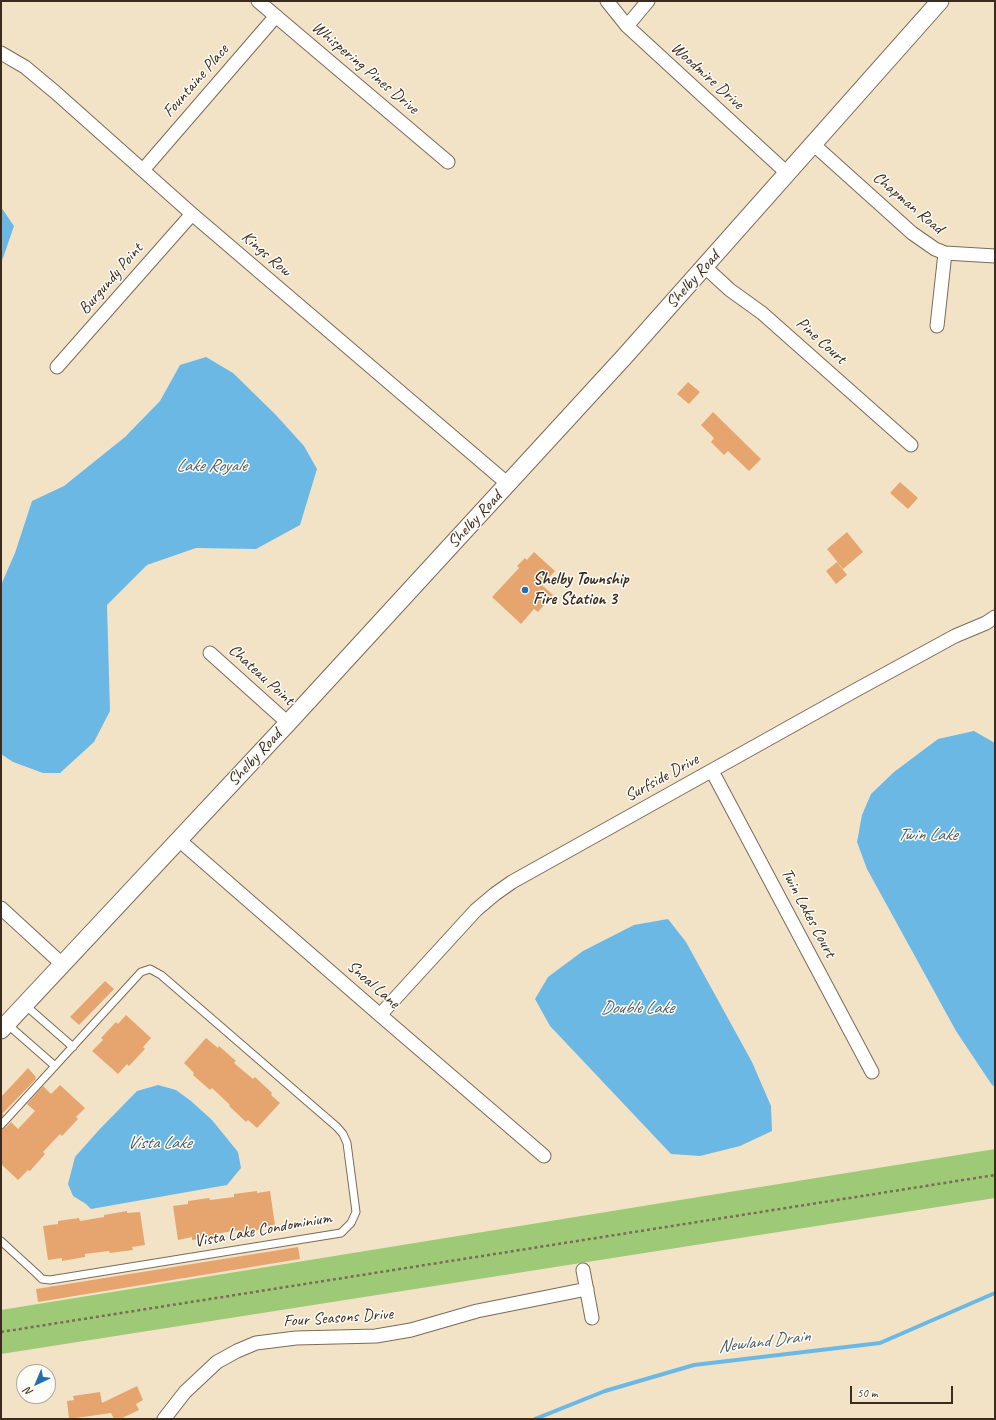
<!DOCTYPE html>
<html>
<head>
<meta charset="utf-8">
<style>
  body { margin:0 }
  #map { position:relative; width:996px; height:1420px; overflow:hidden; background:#f2e3c7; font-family:Caveat,sans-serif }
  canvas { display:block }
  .frame { position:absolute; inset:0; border:2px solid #3b2a1e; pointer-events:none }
  .north { position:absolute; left:16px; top:1364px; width:40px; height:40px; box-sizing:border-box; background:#fdfcf7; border:1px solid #afa8a0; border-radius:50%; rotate:224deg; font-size:11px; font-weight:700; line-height:16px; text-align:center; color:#3b2a1e }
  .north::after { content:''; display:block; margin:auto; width:14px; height:18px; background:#1f6fb2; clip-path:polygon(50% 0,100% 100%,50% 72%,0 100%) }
  .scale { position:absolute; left:850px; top:1386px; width:103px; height:18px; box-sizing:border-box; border:2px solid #3b2a1e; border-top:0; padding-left:5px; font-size:12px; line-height:14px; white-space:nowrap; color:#3b2a1e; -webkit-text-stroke:3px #fdfcf7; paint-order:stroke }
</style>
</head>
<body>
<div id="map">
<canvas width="996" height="1420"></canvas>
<div class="frame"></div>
<div class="north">N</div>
<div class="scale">50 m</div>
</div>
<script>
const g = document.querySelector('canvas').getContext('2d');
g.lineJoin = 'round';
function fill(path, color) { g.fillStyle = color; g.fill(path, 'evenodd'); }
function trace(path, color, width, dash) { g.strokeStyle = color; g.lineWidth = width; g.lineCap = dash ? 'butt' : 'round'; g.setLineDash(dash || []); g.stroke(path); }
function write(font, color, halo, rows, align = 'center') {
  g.font = font + ' Caveat,sans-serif'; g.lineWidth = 3; g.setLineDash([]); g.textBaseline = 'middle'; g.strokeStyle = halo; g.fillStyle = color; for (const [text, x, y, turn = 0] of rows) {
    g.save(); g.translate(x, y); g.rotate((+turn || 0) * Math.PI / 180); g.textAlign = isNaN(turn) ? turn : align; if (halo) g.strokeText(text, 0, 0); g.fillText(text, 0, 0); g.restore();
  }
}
fill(new Path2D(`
  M 995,1149 L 995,1198 L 1,1354 L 1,1310 Z`), '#9ec976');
fill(new Path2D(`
  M 1,207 L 14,226 L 3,258 L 1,261 Z
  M 206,357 L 233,373 L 275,414 L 304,446 L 317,469 L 300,525 L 256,549 L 196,548 L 147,565 L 107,605 L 110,711 L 94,742 L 60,773 L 43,773 L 13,762 L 1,754 L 1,585 L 15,553 L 32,501 L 64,486 L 125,437 L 160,401 L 180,365 Z
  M 974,731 L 995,743 L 995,1087 L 992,1085 L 956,1031 L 867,869 L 857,842 L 862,815 L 871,794 L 894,772 L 938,739 Z
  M 668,919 L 686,942 L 752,1062 L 771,1106 L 772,1131 L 740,1146 L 700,1156 L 671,1154 L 550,1026 L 535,999 L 548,977 L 583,951 L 634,925 Z
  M 158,1085 L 176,1090 L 191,1101 L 212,1120 L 238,1152 L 241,1168 L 227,1185 L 91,1209 L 86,1204 L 73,1196 L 68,1184 L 75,1157 L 98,1131 L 137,1091 Z`), '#6cb8e5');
trace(new Path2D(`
  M 535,1419 L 605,1391 L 694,1365 L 880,1343 L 995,1293`), '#6cb8e5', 4);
fill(new Path2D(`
  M 688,382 L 700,392 L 689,404 L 677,394 Z
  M 713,412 L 761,459 L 749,471 L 728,451 L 724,455 L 711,442 L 714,438 L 701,425 Z
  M 900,482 L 918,498 L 908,509 L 890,493 Z
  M 847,532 L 863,552 L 843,569 L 827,549 Z
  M 534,552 L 555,571 L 542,585 L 553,595 L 538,612 L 534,609 L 521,624 L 492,597 L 519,568 L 517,566 L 525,558 L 527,560 Z
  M 837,562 L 847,575 L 836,584 L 826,571 Z
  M 105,981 L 114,989 L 79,1025 L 70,1017 Z
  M 126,1015 L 151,1038 L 143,1047 L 145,1049 L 129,1066 L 127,1064 L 118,1074 L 92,1051 L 103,1040 L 101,1038 L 116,1022 L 118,1024 Z
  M 206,1038 L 218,1048 L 219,1046 L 236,1061 L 234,1063 L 253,1079 L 255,1077 L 272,1093 L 271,1095 L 280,1103 L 257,1128 L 248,1120 L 246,1122 L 229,1106 L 230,1105 L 212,1088 L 210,1090 L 193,1075 L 194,1073 L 184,1063 Z
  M 28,1068 L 36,1077 L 35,1078 L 36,1079 L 2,1114 L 4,1115 L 1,1118 L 1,1097 Z
  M 60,1085 L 85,1108 L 76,1117 L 78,1119 L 62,1136 L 60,1134 L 43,1152 L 45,1154 L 30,1171 L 28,1170 L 18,1180 L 1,1164 L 1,1130 L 5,1128 L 11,1122 L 18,1129 L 35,1111 L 27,1104 L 43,1086 L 51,1094 Z
  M 257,1191 L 257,1193 L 270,1191 L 275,1225 L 262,1227 L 263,1229 L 240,1233 L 239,1230 L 215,1234 L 215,1237 L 192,1240 L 192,1237 L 178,1240 L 173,1206 L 188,1204 L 188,1201 L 209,1198 L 210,1200 L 234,1197 L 234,1194 Z
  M 127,1211 L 127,1213 L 140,1212 L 145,1245 L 132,1247 L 133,1250 L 110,1253 L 109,1251 L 85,1254 L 85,1257 L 62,1261 L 62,1258 L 48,1260 L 43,1226 L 58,1224 L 58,1221 L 79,1218 L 80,1221 L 104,1217 L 104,1215 Z
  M 298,1247 L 300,1259 L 38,1302 L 36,1289 Z
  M 137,1386 L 143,1400 L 136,1404 L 139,1410 L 120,1419 L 114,1419 L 111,1413 L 69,1419 L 67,1401 L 74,1400 L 73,1396 L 100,1392 L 102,1403 Z`), '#e6a56e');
const service = new Path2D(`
  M 25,1005 L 73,1047
  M 7,1024 L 55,1066
  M 1,1125 L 141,972 L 150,969 L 161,975 L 337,1127 L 343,1134 L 347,1143 L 356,1212 L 351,1223 L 341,1233 L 50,1280 L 42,1279 L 37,1274 L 1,1241`);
const minor = new Path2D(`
  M 258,1 L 448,162
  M 607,1 L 627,26 L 787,173
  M 627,26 L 648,1
  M 1,53 L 25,67 L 55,92 L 192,214 L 508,484
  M 813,144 L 912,233 L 935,249 L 945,253 L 995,256
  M 143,170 L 276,16
  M 705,267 L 730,290 L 762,313 L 911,445
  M 937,326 L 945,253
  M 57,367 L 192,214
  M 210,653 L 288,723
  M 712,771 L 872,1072
  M 179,840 L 380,1015 L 544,1156
  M 1,908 L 62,964
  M 380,1015 L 476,910 L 495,894 L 512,882 L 856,690 L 955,636 L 986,623 L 995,617
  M 583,1270 L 592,1318
  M 164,1419 L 185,1392 L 217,1362 L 237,1351 L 256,1343 L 296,1338 L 376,1336 L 411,1330 L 477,1311 L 587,1289`);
const tertiary = new Path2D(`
  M 1,1030 L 288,723 L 625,356 L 940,1`);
trace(service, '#7b6b59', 9);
trace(minor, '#7b6b59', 15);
trace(tertiary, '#7b6b59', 19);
trace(new Path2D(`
  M 1,1332 L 995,1175`), '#7b6b59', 2.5, [3, 3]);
trace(service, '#fff', 7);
trace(minor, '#fff', 13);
trace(tertiary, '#fff', 17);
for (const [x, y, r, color] of [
  [525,590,4,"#1f6fb2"]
]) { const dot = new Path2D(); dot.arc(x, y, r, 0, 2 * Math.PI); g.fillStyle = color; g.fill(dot); trace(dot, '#fdfcf7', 1.5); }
write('17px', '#3b2a1e', '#fdfcf7', [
  ["Whispering Pines Drive",365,68,40],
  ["Woodmire Drive",707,76,42],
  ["Fountaine Place",196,81,-49],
  ["Chapman Road",908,203,40],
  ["Kings Row",266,254,41],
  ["Burgundy Point",111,279,-49],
  ["Shelby Road",693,280,-48],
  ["Pine Court",821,341,42],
  ["Shelby Road",475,520,-47],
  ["Chateau Point",261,675,42],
  ["Shelby Road",255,758,-47],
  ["Surfside Drive",662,778,-29],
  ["Twin Lakes Court",808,913,62],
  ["Snoal Lane",373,985,41],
  ["Vista Lake Condominium",263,1230,-10],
  ["Four Seasons Drive",338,1318,-4]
]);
write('bold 17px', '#3b2a1e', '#fdfcf7', [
  ["Shelby Township",533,580],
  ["Fire Station 3",533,600]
], 'left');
write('italic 18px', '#4c5c64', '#fdfcf7', [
  ["Lake Royale",211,466],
  ["Twin Lake",927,835],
  ["Double Lake",637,1008],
  ["Vista Lake",159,1143],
  ["Newland Drain",764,1342,-7]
]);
</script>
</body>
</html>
